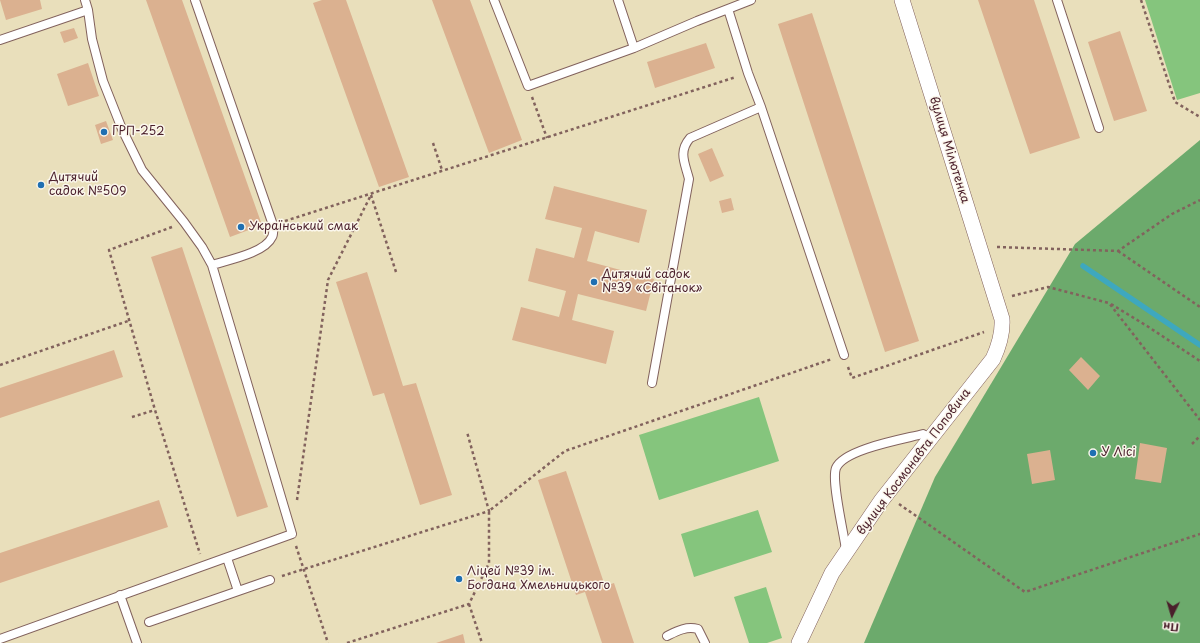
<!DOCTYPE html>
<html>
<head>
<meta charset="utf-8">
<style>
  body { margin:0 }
  #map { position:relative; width:1200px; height:643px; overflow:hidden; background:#e9dfbb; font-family:"Playpen Sans",sans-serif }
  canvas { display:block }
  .north { position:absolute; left:1152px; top:595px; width:40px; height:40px; -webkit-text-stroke:3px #fbf7ec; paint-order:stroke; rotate:185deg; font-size:11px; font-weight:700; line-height:16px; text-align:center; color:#4a1f2b }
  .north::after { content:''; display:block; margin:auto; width:14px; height:18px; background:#4a1f2b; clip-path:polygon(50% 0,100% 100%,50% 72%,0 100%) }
</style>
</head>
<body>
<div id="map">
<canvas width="1200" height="643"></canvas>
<div class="north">Пн</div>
</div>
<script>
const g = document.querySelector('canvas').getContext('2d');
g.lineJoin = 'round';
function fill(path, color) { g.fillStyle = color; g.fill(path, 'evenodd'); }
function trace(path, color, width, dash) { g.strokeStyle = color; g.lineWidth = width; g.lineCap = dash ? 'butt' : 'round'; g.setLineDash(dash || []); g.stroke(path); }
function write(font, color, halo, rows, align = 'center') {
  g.font = font + ' "Playpen Sans",sans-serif'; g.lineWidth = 3; g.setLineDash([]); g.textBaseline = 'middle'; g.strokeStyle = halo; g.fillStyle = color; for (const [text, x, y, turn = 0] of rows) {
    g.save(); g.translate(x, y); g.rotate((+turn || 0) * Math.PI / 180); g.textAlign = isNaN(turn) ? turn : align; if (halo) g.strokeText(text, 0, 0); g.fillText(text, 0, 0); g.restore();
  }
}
fill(new Path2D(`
  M 1145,0 L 1200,0 L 1200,93 L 1177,100 Z
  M 759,397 L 779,461 L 659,500 L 639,435 Z
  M 758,510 L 772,552 L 694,577 L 681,534 Z
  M 766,587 L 782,638 L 767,643 L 749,643 L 734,597 Z`), '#85c57d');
fill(new Path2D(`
  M 1200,140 L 1200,643 L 864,643 L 935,477 L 1075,244 Z`), '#6caa6c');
trace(new Path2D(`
  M 1083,266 L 1200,345`), '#3ea8be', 5.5);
fill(new Path2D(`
  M 0,0 L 40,0 L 42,9 L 6,20 Z
  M 146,0 L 182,0 L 262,225 L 230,237 Z
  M 322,0 L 346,0 L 409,177 L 379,187 L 313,3 Z
  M 432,0 L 470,0 L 522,140 L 489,153 Z
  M 978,0 L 1034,0 L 1080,138 L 1030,154 Z
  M 812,13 L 919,341 L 885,352 L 778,24 Z
  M 74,28 L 78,38 L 64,43 L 60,32 Z
  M 1120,31 L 1147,111 L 1114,121 L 1088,42 Z
  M 706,43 L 715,68 L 655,88 L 647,62 Z
  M 88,63 L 99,96 L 68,106 L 57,74 Z
  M 106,121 L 113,140 L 101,144 L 95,125 Z
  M 712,148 L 724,176 L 710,182 L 698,154 Z
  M 554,186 L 647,210 L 639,243 L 595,231 L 587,261 L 654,279 L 646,311 L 578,294 L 572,320 L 614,331 L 606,364 L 512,340 L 521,307 L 559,317 L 566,291 L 528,281 L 536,248 L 574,258 L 582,228 L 545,219 Z
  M 731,198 L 734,210 L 722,213 L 719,201 Z
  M 182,247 L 268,507 L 237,517 L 151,257 Z
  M 367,272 L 403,386 L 416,383 L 452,495 L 420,505 L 384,393 L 373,396 L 336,282 Z
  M 114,350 L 123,377 L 0,418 L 0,388 Z
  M 1081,357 L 1100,376 L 1088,390 L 1069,370 Z
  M 1140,443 L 1167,448 L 1161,483 L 1135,479 Z
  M 1050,450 L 1055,480 L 1032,484 L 1027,454 Z
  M 566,471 L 605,586 L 614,583 L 634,643 L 602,643 L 585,592 L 576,595 L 538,480 Z
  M 159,500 L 168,527 L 0,583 L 0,553 Z
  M 463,634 L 465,643 L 436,643 Z`), '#dbb190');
const service = new Path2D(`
  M 195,0 L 273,225 C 273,229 274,234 272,237 C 265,253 228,260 212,265
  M 494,0 L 528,86 L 634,48 L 697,21 L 751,0
  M 618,0 L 634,48
  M 1057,0 L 1099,128
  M 728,9 L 748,73 L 761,107 L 844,355
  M 0,40 L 88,10
  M 652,383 L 689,179 C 685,163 678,152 690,138 L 761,107
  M 846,550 C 844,533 831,481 836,468 C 844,449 904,439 923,434 L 930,439
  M 227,558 L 238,591
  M 120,595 L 137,643
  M 149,622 L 270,580
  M 667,636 C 677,631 686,626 698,629 L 705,643
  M 0,639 L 292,534 L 212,265 L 202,247 L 184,222 L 142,170 L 122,129 L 103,81 L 92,39 L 88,10 L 85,0`);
const minor = new Path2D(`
  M 799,643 L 832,573 L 881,501 L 993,359 C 999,346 1003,334 1002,319 L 902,0`);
trace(service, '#82625d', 10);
trace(minor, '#82625d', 16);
trace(new Path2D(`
  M 1141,0 L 1175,102 L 1200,117
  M 532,97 L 547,138
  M 433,143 L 442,170
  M 371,195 L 396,272
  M 285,221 L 736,77
  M 172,227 L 109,250 L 155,410 L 200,554
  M 997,247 L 1118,251 L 1172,214 L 1200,200
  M 1118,251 L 1200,307
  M 1012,296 L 1048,287 L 1109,303 L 1200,420
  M 1111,304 L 1147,326 L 1200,361
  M 0,365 L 128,321
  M 848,367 L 852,378 L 984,332
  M 132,417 L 155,410
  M 1192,444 L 1200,436
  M 297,500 L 328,280 L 371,195
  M 899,504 L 1025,592 L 1200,534
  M 296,546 L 328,643
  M 282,576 L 489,511 L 467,432
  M 469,604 L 482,643
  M 347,643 L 469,604 L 489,563 L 489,511 L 565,451 L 832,359`), '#82625d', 2.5, [3, 3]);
trace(service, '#fff', 8);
trace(minor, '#fff', 15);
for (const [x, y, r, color] of [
  [104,132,4,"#1f6fb2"],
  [41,185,4,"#1f6fb2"],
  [241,227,4,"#1f6fb2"],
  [594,282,4,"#1f6fb2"],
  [1093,453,4,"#1f6fb2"],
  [459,579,4,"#1f6fb2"]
]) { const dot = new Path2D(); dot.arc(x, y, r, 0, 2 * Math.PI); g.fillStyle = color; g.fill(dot); trace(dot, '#fbf7ec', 1.5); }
write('12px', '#4a1f2b', '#fbf7ec', [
  ["ГРП-252",112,132],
  ["Дитячий",49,178],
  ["садок №509",49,192],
  ["Український смак",249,227],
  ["Дитячий садок",602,275],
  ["№39 «Світанок»",602,289],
  ["У Лісі",1101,453],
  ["Ліцей №39 ім.",467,572],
  ["Богдана Хмельницького",467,586]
], 'left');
write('12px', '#4a1f2b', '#fbf7ec', [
  ["вулиця Мілютенка",949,150,73],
  ["вулиця Космонавта Поповича",914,462,-53]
]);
</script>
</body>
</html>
